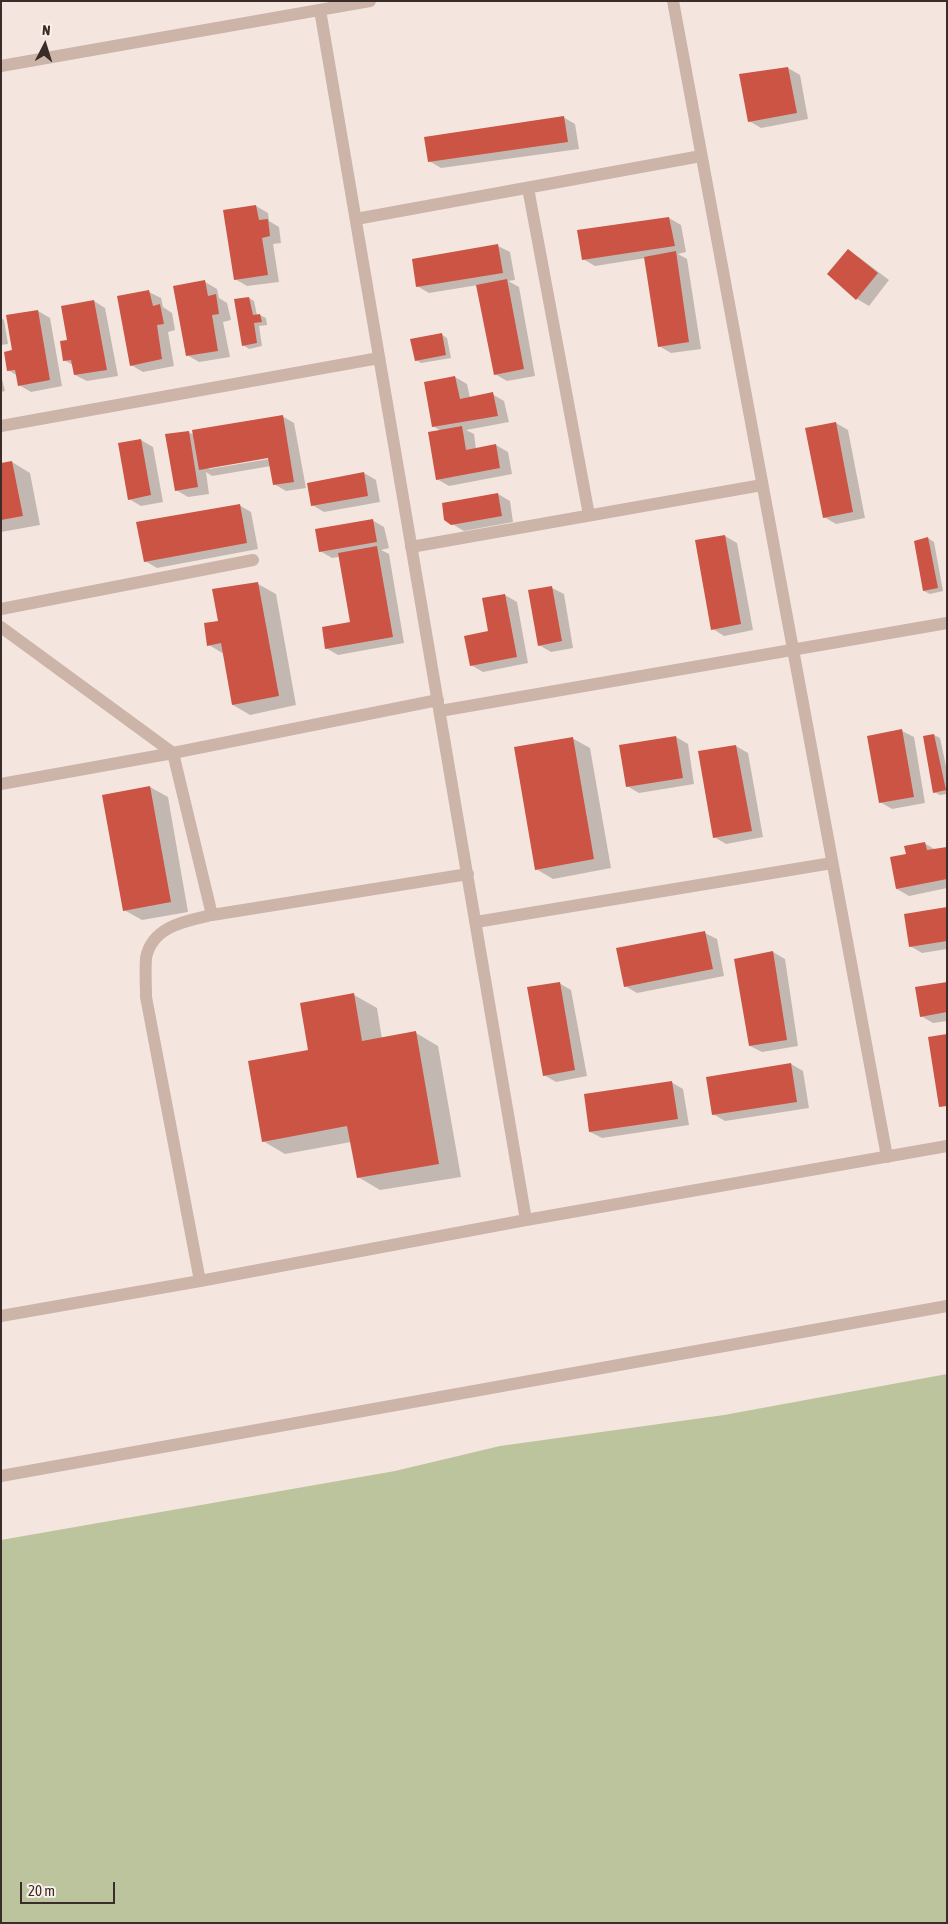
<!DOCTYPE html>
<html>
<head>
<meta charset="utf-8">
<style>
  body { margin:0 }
  #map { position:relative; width:948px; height:1924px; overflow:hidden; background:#f4e6de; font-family:"Asap Condensed",sans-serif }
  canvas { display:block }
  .frame { position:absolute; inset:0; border:2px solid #392c29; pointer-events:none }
  .north { position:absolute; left:20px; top:20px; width:50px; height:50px; -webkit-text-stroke:4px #fbf1ea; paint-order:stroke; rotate:5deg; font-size:14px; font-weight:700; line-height:20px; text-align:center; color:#392c29 }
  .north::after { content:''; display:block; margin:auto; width:18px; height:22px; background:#392c29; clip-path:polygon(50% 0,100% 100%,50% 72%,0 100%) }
  .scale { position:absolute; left:20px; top:1882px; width:95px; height:22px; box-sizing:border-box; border:2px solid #392c29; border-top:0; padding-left:6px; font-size:15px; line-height:18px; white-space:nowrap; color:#392c29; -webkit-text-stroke:4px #fbf1ea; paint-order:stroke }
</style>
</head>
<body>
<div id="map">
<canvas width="948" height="1924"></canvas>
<div class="frame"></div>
<div class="north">N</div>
<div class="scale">20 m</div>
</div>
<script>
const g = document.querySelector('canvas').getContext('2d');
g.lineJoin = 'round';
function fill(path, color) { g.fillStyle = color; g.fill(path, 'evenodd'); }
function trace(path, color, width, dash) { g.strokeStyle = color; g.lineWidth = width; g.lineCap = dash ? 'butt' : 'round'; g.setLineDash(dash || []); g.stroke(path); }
fill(new Path2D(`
  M 947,1374 L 947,1923 L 1,1923 L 1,1540 L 395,1471 L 500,1446 L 724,1415 Z`), '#bcc49d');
fill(new Path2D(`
  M 788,68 L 800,75 L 808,119 L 761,128 L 749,121 Z
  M 563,117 L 575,124 L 579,149 L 441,168 L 429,161 Z
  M 256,206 L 268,213 L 269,221 L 279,227 L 281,243 L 273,244 L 279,282 L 247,286 L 235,279 Z
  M 669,218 L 681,225 L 686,252 L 678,254 L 687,259 L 701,349 L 671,353 L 659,346 L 646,258 L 595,266 L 583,259 Z
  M 498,246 L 510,252 L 515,280 L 508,281 L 519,287 L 535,376 L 507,381 L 495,374 L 478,285 L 429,293 L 417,286 Z
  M 849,251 L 860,258 L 889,280 L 869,306 L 857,299 Z
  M 205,282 L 217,289 L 219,298 L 227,303 L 231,320 L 223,322 L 230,357 L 199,362 L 187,355 Z
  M 149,292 L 161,298 L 163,307 L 172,313 L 175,330 L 168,332 L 174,366 L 143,372 L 131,365 Z
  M 249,298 L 254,301 L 257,315 L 260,315 L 266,318 L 267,325 L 259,326 L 262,346 L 249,349 L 243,345 Z
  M 94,301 L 105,308 L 118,376 L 87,381 L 75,375 L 73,365 L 64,360 L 69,341 Z
  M 38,311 L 50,318 L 62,386 L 31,392 L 19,385 L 18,376 L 8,370 L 14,351 Z
  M 1,318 L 4,320 L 8,344 L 1,345 Z
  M 441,334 L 447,338 L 451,358 L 421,363 L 416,360 Z
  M 1,375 L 5,391 L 1,392 Z
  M 455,377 L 467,384 L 470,398 L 492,394 L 504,401 L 509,422 L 466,430 L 474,434 L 476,449 L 496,445 L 508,452 L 512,474 L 449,486 L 437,479 L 441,431 L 433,426 Z
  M 282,416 L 294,423 L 306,488 L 286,491 L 274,484 L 271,466 L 212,476 L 206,472 L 209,494 L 188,497 L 176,490 L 188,432 L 194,435 ZM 274,455 L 275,458 L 209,469 L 209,467 Z
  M 836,423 L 848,430 L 865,518 L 836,524 L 824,517 Z
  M 141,440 L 153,447 L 163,502 L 141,506 L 129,499 Z
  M 12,462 L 30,473 L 40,525 L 1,532 L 1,464 Z
  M 364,473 L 376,480 L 380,502 L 324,512 L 312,505 L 308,484 Z
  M 498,494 L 510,501 L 513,522 L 464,531 L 452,524 Z
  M 239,505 L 251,512 L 258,549 L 157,568 L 145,561 Z
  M 372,520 L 384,527 L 389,548 L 381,550 L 389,554 L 404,643 L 338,655 L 326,648 L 351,623 L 339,557 L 332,558 L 320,551 Z
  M 725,536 L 737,543 L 753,630 L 724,636 L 713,629 Z
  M 928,538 L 934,542 L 943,591 L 930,594 L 924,591 L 916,541 Z
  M 258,584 L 276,594 L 296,705 L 250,715 L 233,705 L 224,654 L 209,645 L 219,622 Z
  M 552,588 L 564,594 L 573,648 L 551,652 L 539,645 Z
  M 505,595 L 517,602 L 528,663 L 483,672 L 471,665 L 490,632 Z
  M 902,731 L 914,737 L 925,803 L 892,809 L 880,802 Z
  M 934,735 L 940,738 L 947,771 L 947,794 L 940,795 L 934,792 Z
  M 676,737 L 688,744 L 694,784 L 639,793 L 627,786 Z
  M 572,738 L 590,748 L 611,868 L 553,879 L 536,869 Z
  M 736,746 L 748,753 L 763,837 L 726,844 L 714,837 L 699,752 Z
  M 150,787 L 168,797 L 188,912 L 142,920 L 124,910 L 104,796 Z
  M 924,843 L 936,850 L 947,848 L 947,888 L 909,896 L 897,889 L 907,855 Z
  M 947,908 L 947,949 L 922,953 L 910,946 Z
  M 705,933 L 717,939 L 724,976 L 637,993 L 625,986 Z
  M 773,952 L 785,959 L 798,1046 L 762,1052 L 750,1046 Z
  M 559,983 L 571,990 L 587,1076 L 556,1082 L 544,1075 Z
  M 947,983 L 947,1021 L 933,1023 L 921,1016 Z
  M 354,995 L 377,1008 L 382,1039 L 416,1033 L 438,1046 L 461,1177 L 380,1190 L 358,1177 L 351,1142 L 285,1154 L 263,1141 L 310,1051 Z
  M 791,1064 L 803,1071 L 809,1108 L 725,1121 L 713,1114 Z
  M 671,1082 L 683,1089 L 689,1125 L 602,1138 L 590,1132 Z`), '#0003');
fill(new Path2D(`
  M 788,67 L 797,113 L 748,122 L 739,74 Z
  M 564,116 L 568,142 L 428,162 L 424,137 Z
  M 256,205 L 259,220 L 268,219 L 270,236 L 262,238 L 268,275 L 234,280 L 223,210 Z
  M 669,217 L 675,246 L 582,260 L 577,230 Z
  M 498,244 L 503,273 L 416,287 L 412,259 Z
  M 848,249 L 878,273 L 856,300 L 827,274 Z
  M 676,251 L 689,342 L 658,347 L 644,257 Z
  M 507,279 L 524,369 L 494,375 L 476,285 Z
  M 205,280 L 208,296 L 216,294 L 219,314 L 212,315 L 218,351 L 186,356 L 173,286 Z
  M 149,290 L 153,306 L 160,304 L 164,324 L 157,325 L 162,359 L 130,366 L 117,296 Z
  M 249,297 L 253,315 L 260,314 L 262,322 L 254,323 L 257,343 L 242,346 L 234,299 Z
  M 94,300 L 107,370 L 74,375 L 71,360 L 63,361 L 60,341 L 67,340 L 61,306 Z
  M 38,310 L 50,380 L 18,386 L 15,370 L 7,371 L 4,352 L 12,350 L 6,315 Z
  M 442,333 L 446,355 L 415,361 L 410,339 Z
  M 455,376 L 460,399 L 493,392 L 498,416 L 432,427 L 424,382 Z
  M 283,415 L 294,482 L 273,485 L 268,458 L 199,470 L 192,430 Z
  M 836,422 L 853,512 L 823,518 L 805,428 Z
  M 462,426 L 466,450 L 496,444 L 500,468 L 436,480 L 428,432 Z
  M 189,431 L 198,487 L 175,491 L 165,434 Z
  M 141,439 L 151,495 L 128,500 L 118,443 Z
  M 12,461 L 23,516 L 1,520 L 1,463 Z
  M 364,472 L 368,496 L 311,506 L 307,483 Z
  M 498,493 L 502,516 L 451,525 L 444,520 L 442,503 Z
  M 240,504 L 247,543 L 144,562 L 136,522 Z
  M 373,519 L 377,542 L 319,552 L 315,529 Z
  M 725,535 L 741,624 L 711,630 L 695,540 Z
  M 928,537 L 938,588 L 923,591 L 914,541 Z
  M 377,546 L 393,637 L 325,649 L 322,627 L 350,622 L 338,553 Z
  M 258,582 L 279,696 L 232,705 L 221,643 L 207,646 L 204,623 L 218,621 L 212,589 Z
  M 552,586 L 562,641 L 538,646 L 528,590 Z
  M 505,594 L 517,657 L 470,666 L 464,636 L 488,631 L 482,598 Z
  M 902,729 L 914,797 L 879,803 L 867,736 Z
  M 934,734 L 946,790 L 933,793 L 923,736 Z
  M 676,736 L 683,778 L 626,787 L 619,745 Z
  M 573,737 L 594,859 L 535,870 L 514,747 Z
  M 736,745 L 752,831 L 713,838 L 698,751 Z
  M 150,786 L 171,902 L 123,911 L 102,795 Z
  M 925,842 L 927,850 L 947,847 L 947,879 L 896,889 L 890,857 L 906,854 L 904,846 Z
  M 947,907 L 947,941 L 909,947 L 904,914 Z
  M 705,931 L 713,969 L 624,987 L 616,948 Z
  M 773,951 L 787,1040 L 749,1046 L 734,959 Z
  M 560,982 L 575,1070 L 543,1076 L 527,987 Z
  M 947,982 L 947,1012 L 920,1017 L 915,987 Z
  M 354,993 L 362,1041 L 416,1031 L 439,1164 L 357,1178 L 347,1126 L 262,1142 L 248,1061 L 308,1050 L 300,1003 Z
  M 947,1034 L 947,1106 L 939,1107 L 928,1037 Z
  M 791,1063 L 797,1102 L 712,1115 L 706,1077 Z
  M 672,1081 L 678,1119 L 589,1132 L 584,1094 Z`), '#cb5444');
trace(new Path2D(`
  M 673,1 L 887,1157
  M 320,10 L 526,1220
  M 1,66 L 370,1
  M 528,188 L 589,515
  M 356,219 L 701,156
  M 1,426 L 379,358
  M 411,547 L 762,485
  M 1,609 L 253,560
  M 1,627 L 173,753 L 212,915
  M 440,711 L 947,623
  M 1,784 L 173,753 L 438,700
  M 476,922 L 832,863
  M 200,1281 L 146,997 C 146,985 145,971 146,958 C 152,926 186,921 212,915 L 468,874
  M 1,1316 L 200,1281 L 526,1220 L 947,1146
  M 1,1476 L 947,1306`), '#cdb4a9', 12);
</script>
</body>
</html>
